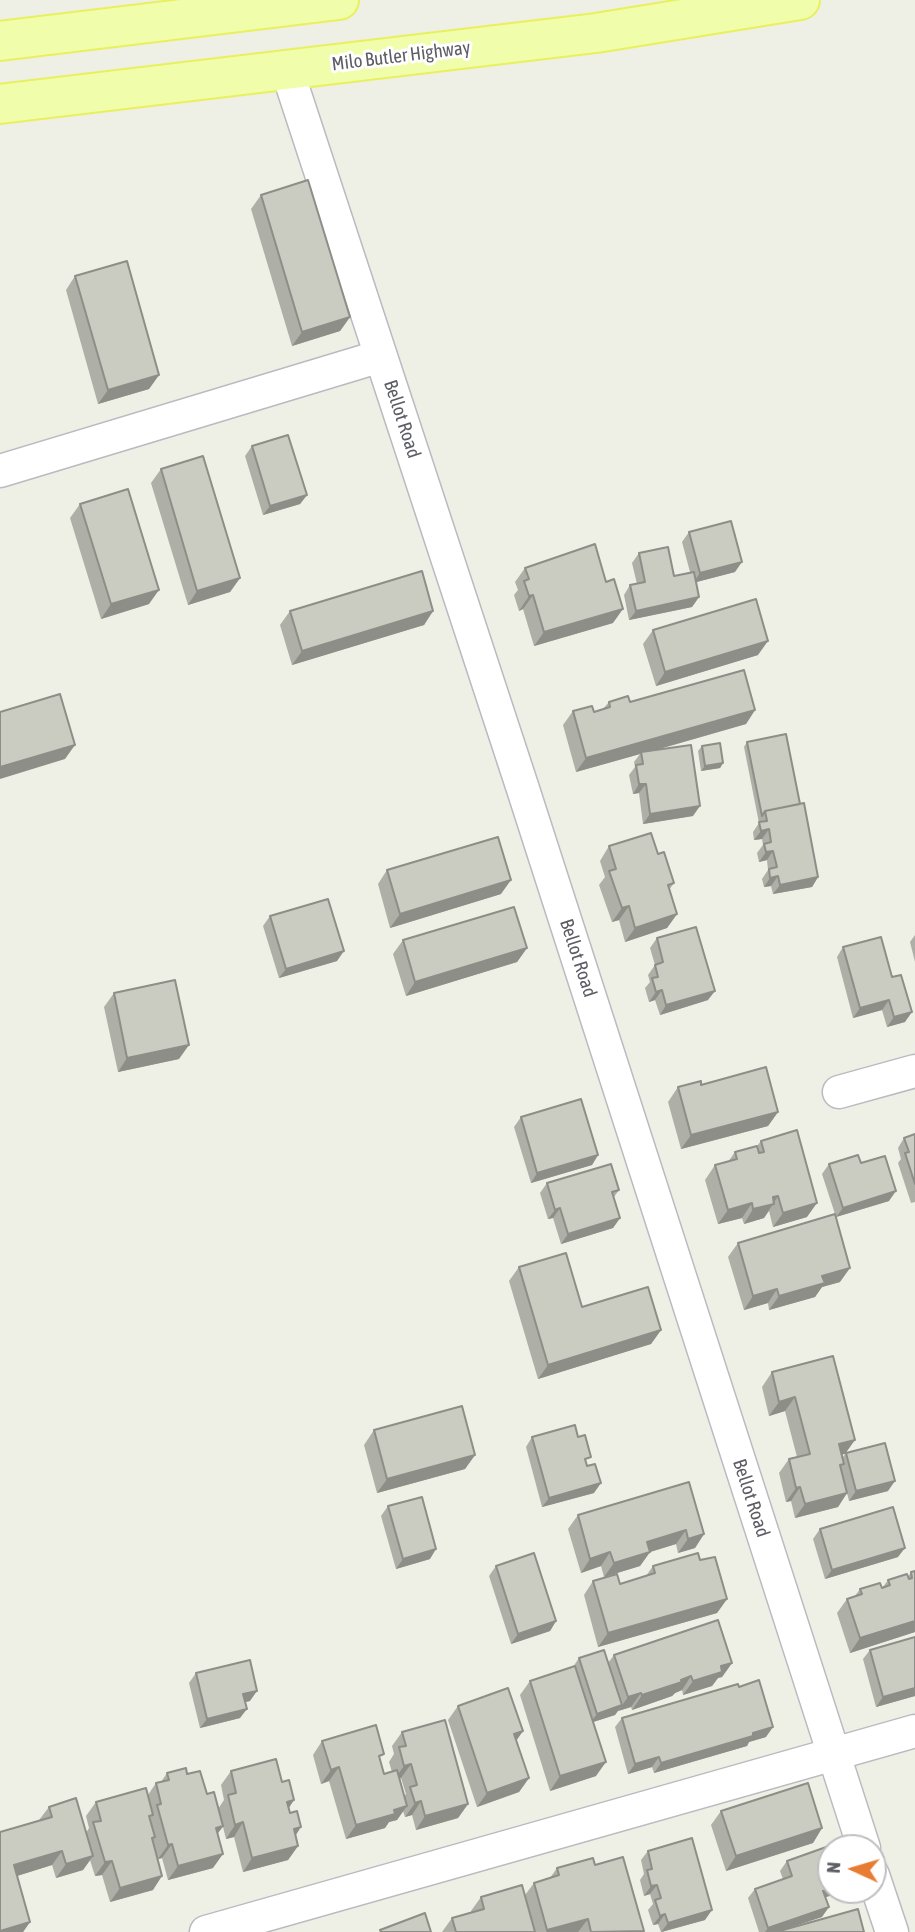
<!DOCTYPE html>
<html>
<head>
<meta charset="utf-8">
<style>
  body { margin:0 }
  #map { position:relative; width:915px; height:1932px; overflow:hidden; background:#eeefe5; font-family:"Asap Condensed",sans-serif }
  canvas { display:block }
  .north { position:absolute; left:817px; top:1834px; width:70px; height:70px; box-sizing:border-box; background:#fff; border:2px solid #bebfc1; border-radius:50%; rotate:274deg; font-size:19px; font-weight:700; line-height:28px; text-align:center; color:#5d5e65 }
  .north::after { content:''; display:block; margin:auto; width:24px; height:32px; background:#e77c32; clip-path:polygon(50% 0,100% 100%,50% 72%,0 100%) }
</style>
</head>
<body>
<div id="map">
<canvas width="915" height="1932"></canvas>
<div class="north">N</div>
</div>
<script>
const g = document.querySelector('canvas').getContext('2d');
g.lineJoin = 'round';
function trace(path, color, width, dash) { g.strokeStyle = color; g.lineWidth = width; g.lineCap = dash ? 'butt' : 'round'; g.setLineDash(dash || []); g.stroke(path); }
function fill(path, color) { g.fillStyle = color; g.fill(path, 'evenodd'); }
function write(font, color, halo, rows, align = 'center') {
  g.font = font + ' "Asap Condensed",sans-serif'; g.lineWidth = 6; g.setLineDash([]); g.textBaseline = 'middle'; g.strokeStyle = halo; g.fillStyle = color; for (const [text, x, y, turn = 0] of rows) {
    g.save(); g.translate(x, y); g.rotate((+turn || 0) * Math.PI / 180); g.textAlign = isNaN(turn) ? turn : align; if (halo) g.strokeText(text, 0, 0); g.fillText(text, 0, 0); g.restore();
  }
}
const minor = new Path2D(`
  M 287,70 L 522,786 L 864,1848
  M 0,471 L 381,356
  M 839,1092 L 915,1071
  M 873,1875 L 892,1932
  M 206,1932 L 915,1731`);
const major = new Path2D(`
  M 0,41 L 339,0
  M 0,104 L 596,33 L 800,0`);
trace(minor, '#babac0', 35);
trace(major, '#e9f05d', 42);
trace(minor, '#fff', 32);
trace(major, '#f0feab', 38);
fill(new Path2D(`
  M 261,195 L 350,317 L 340,331 L 292,346 L 251,209 Z
  M 75,276 L 159,375 L 149,389 L 98,404 L 66,290 Z
  M 252,446 L 307,495 L 300,504 L 263,515 L 245,456 Z
  M 161,469 L 240,578 L 230,592 L 188,605 L 151,483 Z
  M 80,504 L 149,604 L 101,619 L 70,518 Z
  M 689,532 L 735,572 L 696,582 L 699,597 L 692,607 L 629,620 L 624,595 L 630,585 L 637,584 L 632,563 L 639,553 L 674,576 L 690,572 L 682,542 Z
  M 525,568 L 613,623 L 534,646 L 523,609 L 519,611 L 514,595 L 518,590 L 515,582 Z
  M 290,611 L 433,611 L 424,625 L 292,665 L 280,625 Z
  M 653,630 L 758,655 L 656,686 L 643,644 Z
  M 609,702 L 630,702 L 755,710 L 746,724 L 653,751 L 693,816 L 643,824 L 639,793 L 633,794 L 629,775 L 635,767 L 634,762 L 640,754 L 576,772 L 563,725 L 573,711 L 594,712 L 603,709 Z
  M 747,742 L 800,804 L 818,877 L 812,887 L 773,894 L 771,886 L 764,887 L 762,879 L 768,870 L 767,860 L 759,862 L 757,853 L 763,845 L 762,839 L 754,840 L 753,832 L 759,823 L 744,747 Z
  M 702,746 L 723,763 L 720,768 L 701,771 L 698,751 Z
  M 609,846 L 658,854 L 674,883 L 669,890 L 677,914 L 667,928 L 625,942 L 619,920 L 612,922 L 599,885 L 605,877 L 600,861 Z
  M 387,870 L 501,894 L 390,928 L 378,884 Z
  M 270,916 L 337,961 L 279,978 L 263,926 Z
  M 915,935 L 915,962 L 910,942 Z
  M 881,937 L 905,1022 L 887,1027 L 882,1010 L 853,1018 L 837,957 L 843,947 Z
  M 657,938 L 708,1000 L 660,1015 L 655,1000 L 649,1002 L 645,988 L 650,982 L 648,975 L 655,965 L 650,948 Z
  M 403,940 L 527,948 L 517,962 L 406,996 L 393,954 Z
  M 114,993 L 179,1059 L 118,1072 L 104,1007 Z
  M 701,1085 L 778,1112 L 768,1126 L 681,1149 L 668,1102 L 678,1087 Z
  M 521,1117 L 598,1155 L 592,1165 L 531,1183 L 514,1127 Z
  M 915,1134 L 915,1202 L 911,1203 L 898,1163 L 901,1159 L 898,1148 L 904,1138 Z
  M 761,1141 L 807,1217 L 773,1227 L 769,1211 L 764,1218 L 744,1224 L 742,1218 L 718,1224 L 705,1180 L 715,1165 L 728,1162 L 735,1152 L 757,1146 Z
  M 861,1163 L 889,1201 L 836,1217 L 840,1282 L 822,1287 L 815,1297 L 769,1310 L 768,1303 L 744,1310 L 728,1257 L 738,1243 L 835,1214 L 822,1174 L 829,1164 Z
  M 547,1183 L 619,1190 L 614,1197 L 620,1218 L 613,1228 L 561,1244 L 553,1218 L 548,1219 L 540,1193 Z
  M 519,1267 L 582,1307 L 661,1330 L 651,1344 L 538,1379 L 509,1281 Z
  M 833,1356 L 845,1454 L 842,1454 L 843,1457 L 846,1453 L 888,1491 L 849,1501 L 847,1493 L 838,1507 L 795,1518 L 791,1501 L 786,1502 L 779,1473 L 789,1459 L 797,1457 L 785,1411 L 769,1416 L 762,1387 L 772,1372 Z
  M 374,1430 L 475,1455 L 465,1469 L 377,1493 L 364,1445 Z
  M 532,1437 L 586,1464 L 594,1493 L 542,1507 L 526,1447 Z
  M 689,1482 L 704,1534 L 695,1548 L 678,1553 L 676,1544 L 650,1552 L 640,1566 L 604,1577 L 601,1566 L 581,1573 L 568,1529 L 578,1515 Z
  M 388,1506 L 430,1559 L 396,1569 L 381,1516 Z
  M 820,1529 L 898,1557 L 825,1579 L 813,1539 Z
  M 700,1560 L 727,1599 L 717,1613 L 598,1647 L 584,1595 L 593,1581 L 620,1584 L 646,1576 L 653,1566 Z
  M 496,1566 L 556,1621 L 550,1631 L 511,1644 L 489,1576 Z
  M 915,1571 L 915,1632 L 850,1653 L 837,1613 L 847,1599 L 855,1596 L 860,1589 L 883,1587 L 888,1580 L 908,1577 L 911,1572 Z
  M 915,1637 L 915,1696 L 876,1707 L 863,1659 L 870,1650 Z
  M 614,1655 L 732,1663 L 722,1677 L 718,1678 L 712,1686 L 683,1695 L 682,1690 L 675,1693 L 672,1696 L 632,1710 L 631,1707 L 618,1711 L 615,1715 L 593,1722 L 596,1776 L 550,1791 L 520,1695 L 530,1681 L 573,1667 L 579,1658 L 608,1663 Z
  M 196,1673 L 250,1701 L 245,1702 L 240,1718 L 200,1728 L 189,1683 Z
  M 739,1687 L 766,1737 L 749,1742 L 747,1746 L 654,1773 L 652,1767 L 628,1774 L 615,1727 L 622,1718 Z
  M 458,1706 L 523,1731 L 516,1741 L 529,1778 L 519,1792 L 477,1807 L 448,1720 Z
  M 402,1732 L 468,1804 L 458,1818 L 416,1830 L 412,1815 L 405,1817 L 403,1811 L 397,1820 L 389,1822 L 385,1828 L 346,1839 L 329,1781 L 321,1784 L 313,1755 L 322,1741 L 380,1760 L 384,1774 L 392,1772 L 389,1762 L 394,1754 L 392,1746 ZM 400,1778 L 401,1778 L 406,1794 L 404,1796 Z
  M 231,1771 L 289,1808 L 298,1846 L 288,1860 L 243,1872 L 234,1837 L 226,1839 L 223,1827 L 217,1834 L 213,1868 L 168,1880 L 162,1858 L 158,1859 L 153,1890 L 110,1902 L 102,1875 L 95,1876 L 90,1860 L 83,1870 L 56,1878 L 52,1865 L 17,1876 L 30,1922 L 23,1932 L 0,1932 L 0,1832 L 39,1820 L 49,1807 L 86,1833 L 89,1828 L 86,1816 L 96,1802 L 148,1795 L 156,1783 L 161,1782 L 167,1773 L 187,1774 L 207,1794 L 218,1809 L 224,1800 L 221,1785 Z
  M 721,1811 L 822,1828 L 813,1843 L 726,1871 L 711,1825 Z
  M 648,1851 L 705,1920 L 662,1932 L 661,1932 L 658,1924 L 653,1925 L 648,1910 L 653,1904 L 650,1894 L 644,1896 L 640,1880 L 644,1874 L 641,1860 Z
  M 787,1861 L 831,1890 L 839,1890 L 836,1894 L 826,1897 L 822,1917 L 785,1929 L 864,1932 L 759,1932 L 748,1898 L 755,1889 L 783,1879 L 780,1871 Z
  M 595,1865 L 643,1932 L 442,1932 L 452,1918 L 471,1912 L 471,1911 L 481,1897 L 525,1895 L 534,1883 L 550,1878 L 557,1868 Z`), '#aeafa6');
fill(new Path2D(`
  M 350,317 L 340,331 L 292,346 L 302,332 Z
  M 159,375 L 149,389 L 98,404 L 108,390 Z
  M 307,495 L 300,504 L 263,515 L 270,506 Z
  M 742,562 L 735,572 L 693,583 L 700,573 Z
  M 240,578 L 230,592 L 188,605 L 197,591 Z
  M 159,590 L 149,604 L 101,619 L 111,604 Z
  M 533,595 L 523,609 L 519,611 L 529,596 Z
  M 699,597 L 692,607 L 629,620 L 636,611 Z
  M 623,609 L 613,623 L 534,646 L 544,632 Z
  M 433,611 L 424,625 L 292,665 L 302,651 Z
  M 768,641 L 758,655 L 656,686 L 665,672 Z
  M 755,710 L 746,724 L 641,754 L 641,752 L 640,754 L 576,772 L 586,758 Z
  M 75,745 L 65,759 L 0,779 L 0,767 Z
  M 723,763 L 720,768 L 701,771 L 705,766 Z
  M 639,784 L 646,784 L 639,793 L 633,794 Z
  M 700,806 L 693,816 L 643,824 L 650,814 Z
  M 769,829 L 762,839 L 754,840 L 761,831 Z
  M 773,851 L 767,860 L 759,862 L 766,852 Z
  M 778,876 L 771,886 L 764,887 L 770,878 Z
  M 818,877 L 812,887 L 773,894 L 780,885 Z
  M 511,880 L 501,894 L 390,928 L 400,914 Z
  M 629,906 L 619,920 L 612,922 L 622,908 Z
  M 677,914 L 667,928 L 625,942 L 635,928 Z
  M 527,948 L 517,962 L 406,996 L 415,982 Z
  M 344,951 L 337,961 L 279,978 L 286,969 Z
  M 662,990 L 655,1000 L 649,1002 L 656,992 Z
  M 715,991 L 708,1000 L 660,1015 L 666,1005 Z
  M 889,1000 L 882,1010 L 853,1018 L 860,1008 Z
  M 912,1012 L 905,1022 L 887,1027 L 894,1017 Z
  M 189,1045 L 179,1059 L 118,1072 L 127,1058 Z
  M 778,1112 L 768,1126 L 681,1149 L 691,1135 Z
  M 598,1155 L 592,1165 L 531,1183 L 537,1173 Z
  M 896,1191 L 889,1201 L 836,1217 L 843,1208 Z
  M 778,1196 L 764,1218 L 744,1224 L 753,1209 L 773,1197 Z
  M 752,1203 L 742,1218 L 718,1224 L 728,1210 Z
  M 817,1203 L 807,1217 L 773,1227 L 783,1213 Z
  M 560,1208 L 553,1218 L 548,1219 L 555,1210 Z
  M 620,1218 L 613,1228 L 561,1244 L 568,1234 Z
  M 850,1268 L 840,1282 L 822,1287 L 815,1297 L 769,1310 L 779,1296 L 822,1276 Z
  M 777,1289 L 768,1303 L 744,1310 L 753,1296 Z
  M 661,1330 L 651,1344 L 538,1379 L 548,1365 Z
  M 795,1397 L 785,1411 L 769,1416 L 779,1402 Z
  M 855,1440 L 845,1454 L 829,1458 L 839,1444 Z
  M 475,1455 L 465,1469 L 377,1493 L 387,1479 Z
  M 895,1481 L 888,1491 L 849,1501 L 856,1491 Z
  M 601,1483 L 594,1493 L 542,1507 L 549,1498 Z
  M 800,1487 L 791,1501 L 786,1502 L 796,1488 Z
  M 847,1493 L 838,1507 L 795,1518 L 805,1504 Z
  M 686,1530 L 676,1544 L 650,1552 L 640,1566 L 604,1577 L 614,1563 L 647,1542 Z
  M 704,1534 L 695,1548 L 678,1553 L 688,1539 Z
  M 905,1548 L 898,1557 L 825,1579 L 832,1570 Z
  M 436,1549 L 430,1559 L 396,1569 L 403,1559 Z
  M 610,1552 L 601,1566 L 581,1573 L 590,1559 Z
  M 727,1599 L 717,1613 L 598,1647 L 608,1633 Z
  M 556,1621 L 550,1631 L 511,1644 L 518,1634 Z
  M 915,1621 L 915,1632 L 850,1653 L 860,1638 Z
  M 732,1663 L 722,1677 L 718,1678 L 712,1686 L 683,1695 L 693,1681 L 721,1666 Z
  M 691,1676 L 682,1690 L 675,1693 L 672,1696 L 632,1710 L 642,1695 Z
  M 915,1688 L 915,1696 L 876,1707 L 883,1697 Z
  M 257,1691 L 250,1701 L 236,1704 L 243,1694 Z
  M 641,1693 L 631,1707 L 618,1711 L 628,1697 Z
  M 622,1705 L 615,1715 L 590,1723 L 597,1714 Z
  M 247,1709 L 240,1718 L 200,1728 L 207,1719 Z
  M 773,1727 L 766,1737 L 749,1742 L 747,1746 L 654,1773 L 661,1763 Z
  M 523,1731 L 513,1745 L 514,1734 Z
  M 659,1757 L 652,1767 L 628,1774 L 635,1764 Z
  M 606,1762 L 596,1776 L 550,1791 L 560,1776 Z
  M 411,1764 L 401,1778 L 394,1780 L 404,1766 Z
  M 339,1767 L 329,1781 L 321,1784 L 331,1770 Z
  M 529,1778 L 519,1792 L 477,1807 L 487,1793 Z
  M 294,1800 L 285,1814 L 287,1802 Z
  M 421,1801 L 412,1815 L 405,1817 L 415,1803 Z
  M 468,1804 L 458,1818 L 416,1830 L 425,1816 Z
  M 407,1806 L 397,1820 L 389,1822 L 385,1828 L 346,1839 L 356,1825 L 394,1810 Z
  M 243,1822 L 234,1837 L 226,1839 L 235,1825 Z
  M 223,1826 L 213,1840 L 216,1828 Z
  M 301,1827 L 292,1841 L 294,1829 Z
  M 822,1828 L 813,1843 L 726,1871 L 736,1856 Z
  M 172,1844 L 162,1858 L 158,1859 L 168,1845 Z
  M 298,1846 L 288,1860 L 243,1872 L 252,1858 Z
  M 62,1851 L 52,1865 L 4,1880 L 14,1865 Z
  M 223,1854 L 213,1868 L 168,1880 L 178,1866 Z
  M 93,1856 L 83,1870 L 56,1878 L 66,1864 Z
  M 112,1861 L 102,1875 L 95,1876 L 105,1862 Z
  M 162,1876 L 153,1890 L 110,1902 L 120,1888 Z
  M 657,1885 L 650,1894 L 644,1896 L 651,1886 Z
  M 831,1888 L 831,1890 L 839,1890 L 836,1894 L 816,1900 L 823,1891 Z
  M 829,1907 L 822,1917 L 777,1932 L 765,1932 L 768,1928 Z
  M 712,1910 L 705,1920 L 661,1932 L 668,1923 Z
  M 665,1914 L 658,1924 L 653,1925 L 660,1916 Z
  M 588,1919 L 578,1932 L 546,1932 L 547,1930 Z
  M 30,1922 L 23,1932 L 0,1932 L 0,1931 Z`), '#8d8e87');
const building = new Path2D(`
  M 308,180 L 350,317 L 302,332 L 261,195 Z
  M 127,261 L 159,375 L 108,390 L 75,276 Z
  M 288,435 L 307,495 L 270,506 L 252,446 Z
  M 203,456 L 240,578 L 197,591 L 161,469 Z
  M 128,489 L 159,590 L 111,604 L 80,504 Z
  M 731,521 L 742,562 L 700,573 L 689,532 Z
  M 595,544 L 606,582 L 614,579 L 623,609 L 544,632 L 533,595 L 529,596 L 524,581 L 529,579 L 525,568 Z
  M 668,547 L 674,576 L 694,572 L 699,597 L 636,611 L 630,585 L 645,582 L 639,553 Z
  M 422,571 L 433,611 L 302,651 L 290,611 Z
  M 756,599 L 768,641 L 665,672 L 653,630 Z
  M 744,670 L 755,710 L 586,758 L 573,711 L 592,706 L 594,712 L 610,707 L 609,702 L 628,696 L 630,702 Z
  M 60,694 L 75,745 L 0,767 L 0,712 Z
  M 786,734 L 800,804 L 765,811 L 762,816 L 747,742 Z
  M 720,743 L 723,763 L 705,766 L 702,746 Z
  M 691,745 L 700,806 L 650,814 L 646,784 L 639,784 L 636,765 L 643,764 L 641,752 Z
  M 804,803 L 818,877 L 780,885 L 778,876 L 770,878 L 769,869 L 777,867 L 773,851 L 766,852 L 764,844 L 771,842 L 769,829 L 761,831 L 759,822 L 767,821 L 765,811 Z
  M 651,833 L 658,854 L 664,852 L 674,883 L 668,885 L 677,914 L 635,928 L 629,906 L 622,908 L 609,871 L 616,869 L 609,846 Z
  M 498,837 L 511,880 L 400,914 L 387,870 Z
  M 328,899 L 344,951 L 286,969 L 270,916 Z
  M 514,907 L 527,948 L 415,982 L 403,940 Z
  M 696,927 L 715,991 L 666,1005 L 662,990 L 656,992 L 652,978 L 658,977 L 655,965 L 663,962 L 657,938 Z
  M 881,937 L 892,977 L 901,975 L 912,1012 L 894,1017 L 889,1000 L 860,1008 L 843,947 Z
  M 175,980 L 189,1045 L 127,1058 L 114,993 Z
  M 766,1067 L 778,1112 L 691,1135 L 678,1087 L 701,1081 L 701,1085 Z
  M 581,1099 L 598,1155 L 537,1173 L 521,1117 Z
  M 797,1130 L 817,1203 L 783,1213 L 778,1196 L 773,1197 L 774,1204 L 753,1209 L 752,1203 L 728,1210 L 715,1165 L 737,1159 L 735,1152 L 757,1146 L 759,1153 L 764,1152 L 761,1141 Z
  M 915,1134 L 915,1184 L 905,1153 L 909,1152 L 904,1138 Z
  M 858,1155 L 861,1163 L 885,1156 L 896,1191 L 843,1208 L 829,1164 Z
  M 611,1164 L 619,1190 L 612,1192 L 620,1218 L 568,1234 L 560,1208 L 555,1210 L 547,1183 Z
  M 835,1214 L 850,1268 L 822,1276 L 825,1283 L 779,1296 L 777,1289 L 753,1296 L 738,1243 Z
  M 566,1253 L 582,1307 L 648,1287 L 661,1330 L 548,1365 L 519,1267 Z
  M 833,1356 L 855,1440 L 839,1444 L 844,1464 L 840,1465 L 847,1493 L 805,1504 L 800,1487 L 796,1488 L 789,1459 L 810,1454 L 795,1397 L 779,1402 L 772,1372 Z
  M 462,1406 L 475,1455 L 387,1479 L 374,1430 Z
  M 575,1425 L 578,1437 L 585,1435 L 591,1457 L 585,1459 L 587,1466 L 595,1464 L 601,1483 L 549,1498 L 532,1437 Z
  M 885,1443 L 895,1481 L 856,1491 L 846,1453 Z
  M 689,1482 L 704,1534 L 688,1539 L 686,1530 L 647,1542 L 650,1552 L 614,1563 L 610,1552 L 590,1559 L 578,1515 Z
  M 422,1497 L 436,1549 L 403,1559 L 388,1506 Z
  M 893,1507 L 905,1548 L 832,1570 L 820,1529 Z
  M 534,1553 L 556,1621 L 518,1634 L 496,1566 Z
  M 698,1553 L 700,1560 L 715,1557 L 727,1599 L 608,1633 L 593,1581 L 617,1574 L 620,1584 L 655,1573 L 653,1566 Z
  M 915,1571 L 915,1621 L 860,1638 L 847,1599 L 862,1594 L 860,1589 L 880,1583 L 882,1588 L 890,1585 L 888,1580 L 907,1574 L 909,1579 L 912,1578 L 911,1572 Z
  M 718,1620 L 732,1663 L 721,1666 L 722,1672 L 693,1681 L 691,1676 L 681,1680 L 682,1682 L 642,1695 L 641,1693 L 628,1697 L 614,1655 Z
  M 915,1637 L 915,1688 L 883,1697 L 870,1650 Z
  M 604,1650 L 622,1705 L 597,1714 L 579,1658 Z
  M 250,1660 L 257,1691 L 243,1694 L 247,1709 L 207,1719 L 196,1673 Z
  M 575,1666 L 606,1762 L 560,1776 L 530,1681 Z
  M 759,1680 L 773,1727 L 753,1733 L 753,1736 L 661,1763 L 659,1757 L 635,1764 L 622,1718 L 738,1684 L 739,1687 Z
  M 508,1688 L 523,1731 L 514,1734 L 529,1778 L 487,1793 L 458,1706 Z
  M 445,1720 L 468,1804 L 425,1816 L 421,1801 L 415,1803 L 410,1787 L 417,1785 L 411,1764 L 404,1766 L 399,1747 L 406,1746 L 402,1732 Z
  M 376,1725 L 384,1754 L 379,1756 L 384,1774 L 397,1770 L 407,1806 L 394,1810 L 395,1814 L 356,1825 L 339,1767 L 331,1770 L 322,1741 Z
  M 276,1759 L 282,1782 L 289,1780 L 294,1800 L 287,1802 L 290,1813 L 297,1811 L 301,1827 L 294,1829 L 298,1846 L 252,1858 L 243,1822 L 235,1825 L 228,1795 L 236,1793 L 231,1771 Z
  M 186,1768 L 187,1774 L 200,1771 L 207,1794 L 214,1792 L 223,1826 L 216,1828 L 223,1854 L 178,1866 L 172,1844 L 168,1845 L 157,1805 L 161,1804 L 156,1783 L 169,1780 L 167,1773 Z
  M 808,1783 L 822,1828 L 736,1856 L 721,1811 Z
  M 146,1788 L 153,1815 L 149,1816 L 155,1837 L 152,1838 L 162,1876 L 120,1888 L 112,1861 L 105,1862 L 93,1822 L 101,1821 L 96,1802 Z
  M 76,1798 L 93,1856 L 66,1864 L 62,1851 L 14,1865 L 30,1922 L 0,1931 L 0,1832 L 52,1817 L 49,1807 Z
  M 692,1838 L 712,1910 L 668,1923 L 665,1914 L 660,1916 L 655,1900 L 661,1898 L 657,1885 L 651,1886 L 647,1870 L 652,1869 L 648,1851 Z
  M 829,1846 L 831,1851 L 831,1888 L 823,1891 L 829,1907 L 768,1928 L 755,1889 L 792,1876 L 787,1861 Z
  M 623,1857 L 644,1931 L 591,1932 L 588,1919 L 547,1930 L 534,1883 L 559,1875 L 557,1868 L 593,1858 L 595,1865 Z
  M 522,1885 L 535,1932 L 456,1932 L 452,1918 L 484,1909 L 481,1897 Z
  M 858,1909 L 864,1932 L 776,1932 Z
  M 425,1913 L 431,1932 L 381,1932 L 380,1930 Z`);
fill(building, '#cacbc1');
trace(building, '#8d8e87', 2);
write('19px', '#5d5e65', '#fff', [
  ["Milo Butler Highway",401,56,-7],
  ["Bellot Road",402,419,72],
  ["Bellot Road",578,958,72],
  ["Bellot Road",751,1498,72]
]);
</script>
</body>
</html>
